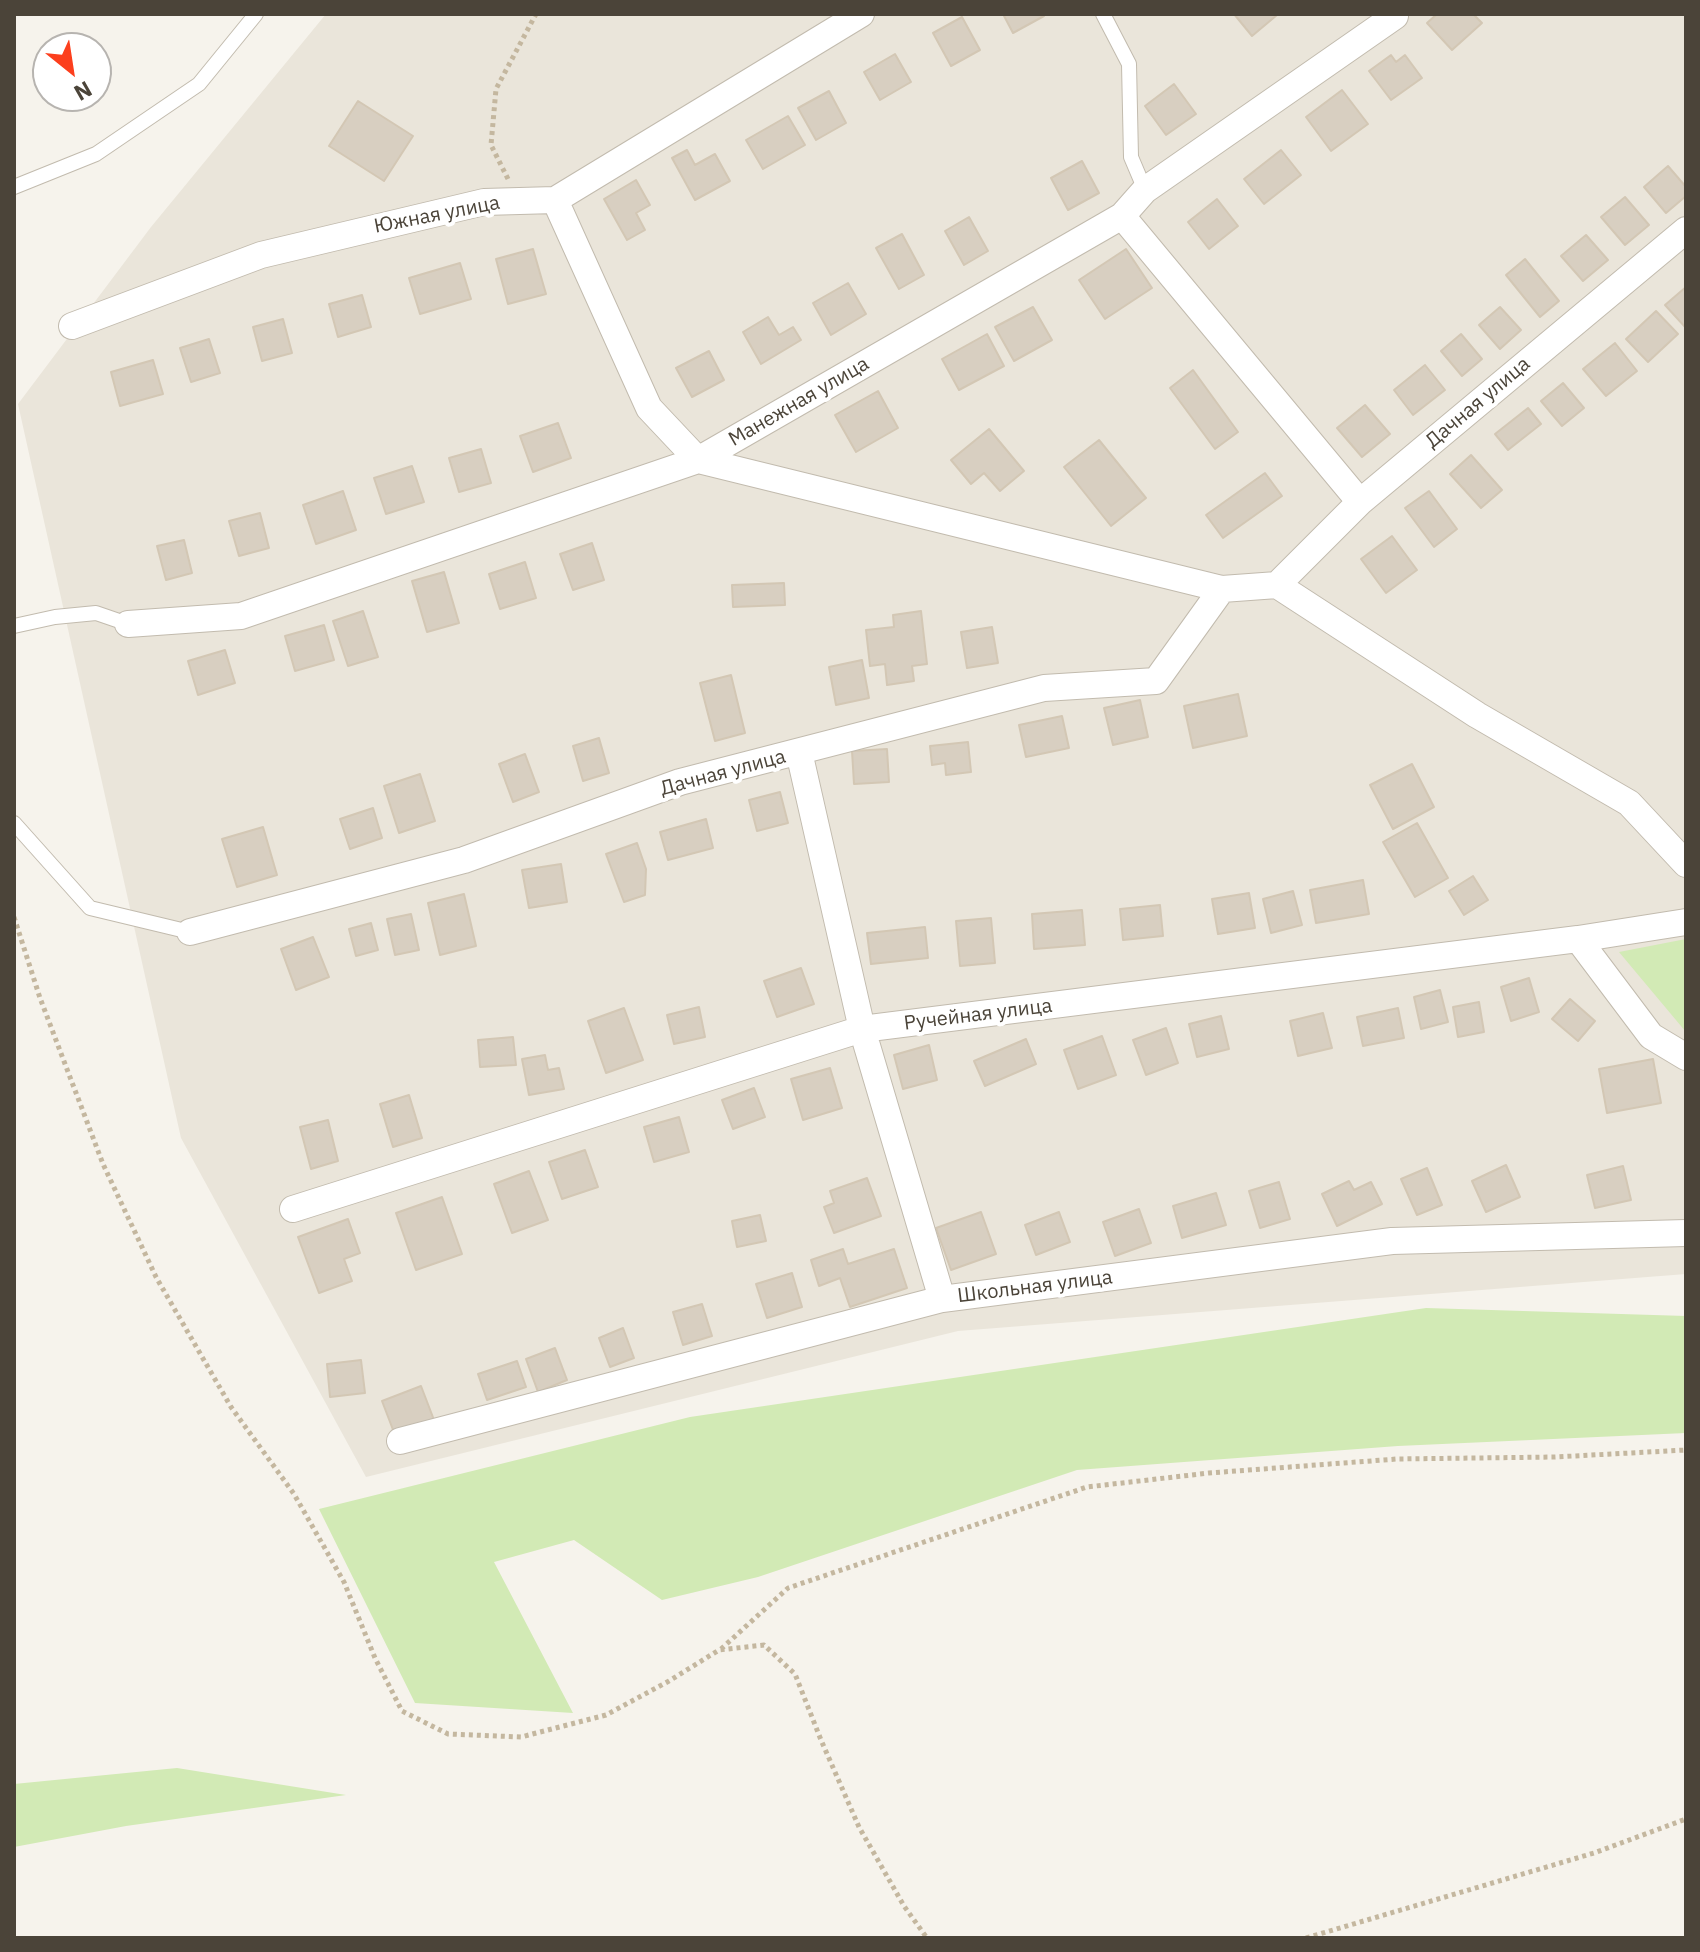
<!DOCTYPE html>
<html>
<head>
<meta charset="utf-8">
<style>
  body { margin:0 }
  #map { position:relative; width:1700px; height:1952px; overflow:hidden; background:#f6f3ec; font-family:"IBM Plex Sans",sans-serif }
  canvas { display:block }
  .frame { position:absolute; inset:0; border:16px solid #4b4439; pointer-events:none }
  .north { position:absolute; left:32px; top:32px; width:80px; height:80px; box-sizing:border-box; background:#fff; border:2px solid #b7b4b0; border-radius:50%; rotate:150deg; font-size:22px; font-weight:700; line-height:32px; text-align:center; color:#4b4439 }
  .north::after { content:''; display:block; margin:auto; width:28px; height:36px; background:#fc3f1d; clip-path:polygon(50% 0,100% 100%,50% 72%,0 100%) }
</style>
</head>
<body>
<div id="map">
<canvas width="1700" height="1952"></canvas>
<div class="frame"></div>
<div class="north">N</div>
</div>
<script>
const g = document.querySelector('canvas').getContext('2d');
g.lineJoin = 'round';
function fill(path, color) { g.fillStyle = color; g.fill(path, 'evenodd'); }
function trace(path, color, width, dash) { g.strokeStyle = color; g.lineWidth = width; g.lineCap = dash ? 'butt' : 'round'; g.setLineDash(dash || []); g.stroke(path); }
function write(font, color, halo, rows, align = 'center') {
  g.font = font + ' "IBM Plex Sans",sans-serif'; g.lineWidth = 8; g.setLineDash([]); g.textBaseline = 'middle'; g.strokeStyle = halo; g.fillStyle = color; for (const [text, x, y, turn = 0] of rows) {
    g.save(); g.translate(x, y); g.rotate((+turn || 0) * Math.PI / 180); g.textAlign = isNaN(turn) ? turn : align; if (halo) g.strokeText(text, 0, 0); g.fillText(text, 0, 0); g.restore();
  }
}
fill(new Path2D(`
  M 326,14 L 1686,14 L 1686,1274 L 958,1331 L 366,1477 L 181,1138 L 18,404 L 151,227 Z`), '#eae5da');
fill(new Path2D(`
  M 1686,939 L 1686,1032 L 1619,952 Z
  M 1426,1308 L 1686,1316 L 1686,1433 L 1398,1446 L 1077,1470 L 758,1577 L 662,1600 L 574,1540 L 494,1562 L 573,1713 L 415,1703 L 319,1509 L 690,1417 Z
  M 177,1768 L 346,1795 L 126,1826 L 14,1847 L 14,1784 Z`), '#d2eab5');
const building = new Path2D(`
  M 1003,14 L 1043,14 L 1044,16 L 1013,33 Z
  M 1234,14 L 1276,14 L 1277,15 L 1252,36 Z
  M 1437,14 L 1473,14 L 1482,23 L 1452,50 L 1427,23 Z
  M 962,17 L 980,50 L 951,66 L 933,33 Z
  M 895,54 L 911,82 L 880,100 L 864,72 Z
  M 1391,55 L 1396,62 L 1405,55 L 1422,78 L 1391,100 L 1369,71 Z
  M 1174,84 L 1196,114 L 1166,135 L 1145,106 Z
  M 1342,90 L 1368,124 L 1331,151 L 1306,117 Z
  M 829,91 L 846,123 L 816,140 L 798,108 Z
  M 358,101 L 413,136 L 384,181 L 329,146 Z
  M 788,116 L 805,145 L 763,169 L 746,140 Z
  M 687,150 L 695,165 L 715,154 L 730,181 L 695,200 L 672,158 Z
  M 1281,150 L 1301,175 L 1264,204 L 1244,179 Z
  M 1082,161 L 1099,193 L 1068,210 L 1051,178 Z
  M 1668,166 L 1686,187 L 1686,196 L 1666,213 L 1644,187 Z
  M 636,180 L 650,205 L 636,213 L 645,230 L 627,240 L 604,199 Z
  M 1625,197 L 1649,225 L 1625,245 L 1601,217 Z
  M 1217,199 L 1238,226 L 1209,249 L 1188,222 Z
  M 969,217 L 988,251 L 964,265 L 945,231 Z
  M 902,234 L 924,275 L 899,289 L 876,248 Z
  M 1586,235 L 1608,260 L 1583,281 L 1561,256 Z
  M 533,249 L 546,294 L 508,304 L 496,259 Z
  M 1126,249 L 1152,288 L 1105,319 L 1079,280 Z
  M 1525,259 L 1559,301 L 1540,317 L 1506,275 Z
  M 460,263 L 471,299 L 420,314 L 409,278 Z
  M 848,283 L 866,314 L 831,335 L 813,303 Z
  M 1686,287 L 1686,328 L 1665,305 Z
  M 362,295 L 371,327 L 338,337 L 329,304 Z
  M 1033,307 L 1052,340 L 1014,361 L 995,327 Z
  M 1500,307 L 1521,330 L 1500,349 L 1479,325 Z
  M 1656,311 L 1678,334 L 1648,362 L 1626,339 Z
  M 768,317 L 779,335 L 793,327 L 801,340 L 761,364 L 743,332 Z
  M 283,319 L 292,353 L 262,361 L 253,327 Z
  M 987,334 L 1004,366 L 959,390 L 942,359 Z
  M 1461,334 L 1482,359 L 1462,376 L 1441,351 Z
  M 209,339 L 220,373 L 191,382 L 180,348 Z
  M 1615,343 L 1637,371 L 1606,396 L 1583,369 Z
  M 709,351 L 724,380 L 692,397 L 676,368 Z
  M 153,360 L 163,394 L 120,406 L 111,372 Z
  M 1425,365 L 1445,390 L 1413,415 L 1394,390 Z
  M 1193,370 L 1238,432 L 1215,449 L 1170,388 Z
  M 1563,383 L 1584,408 L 1562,426 L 1541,401 Z
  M 878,391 L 898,428 L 856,452 L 835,415 Z
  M 1365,405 L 1390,434 L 1362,457 L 1337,428 Z
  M 1528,408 L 1541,424 L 1508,450 L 1495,434 Z
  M 558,423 L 571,458 L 533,472 L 520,436 Z
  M 989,429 L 1024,471 L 1000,491 L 984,473 L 971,484 L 951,460 Z
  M 1099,440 L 1146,498 L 1111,526 L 1064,467 Z
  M 481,449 L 491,483 L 459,492 L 449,458 Z
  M 1471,455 L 1502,490 L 1481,508 L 1450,474 Z
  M 412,466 L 424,502 L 386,514 L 374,478 Z
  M 1265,473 L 1282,496 L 1223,538 L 1206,515 Z
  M 343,491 L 356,530 L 316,544 L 303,505 Z
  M 1429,491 L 1457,529 L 1434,547 L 1405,508 Z
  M 260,513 L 269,548 L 239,556 L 229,521 Z
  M 1392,536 L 1417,570 L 1386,593 L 1361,559 Z
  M 184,540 L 192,573 L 166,580 L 157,546 Z
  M 592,543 L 604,580 L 573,590 L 560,554 Z
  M 525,562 L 536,598 L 500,609 L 489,574 Z
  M 444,572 L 459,623 L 427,632 L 412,581 Z
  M 784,583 L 785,605 L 733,607 L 732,585 Z
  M 363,611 L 378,657 L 348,666 L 333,621 Z
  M 921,611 L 927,664 L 912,666 L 914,681 L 887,685 L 885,664 L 870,666 L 866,630 L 894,627 L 893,615 Z
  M 324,625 L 334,660 L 295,671 L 285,636 Z
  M 992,627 L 998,663 L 967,668 L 961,632 Z
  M 225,650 L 235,683 L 198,695 L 188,661 Z
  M 862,660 L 869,698 L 836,705 L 829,667 Z
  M 731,675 L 745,733 L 715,741 L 700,683 Z
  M 1238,694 L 1247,736 L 1193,748 L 1184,706 Z
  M 1140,700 L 1148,737 L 1113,745 L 1104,708 Z
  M 1062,716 L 1069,748 L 1026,757 L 1019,725 Z
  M 599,738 L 609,773 L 583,781 L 573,746 Z
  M 968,742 L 971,772 L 946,775 L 945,763 L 932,765 L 930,746 Z
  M 887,749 L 889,782 L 854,784 L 852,751 Z
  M 525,754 L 539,792 L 513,802 L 499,764 Z
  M 1412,764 L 1434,807 L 1393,829 L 1370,785 Z
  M 420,774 L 435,821 L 399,833 L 384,786 Z
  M 780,792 L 788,823 L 757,831 L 749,800 Z
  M 373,808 L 382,838 L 350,849 L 340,819 Z
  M 706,819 L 713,848 L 668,860 L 660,832 Z
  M 1417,823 L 1448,878 L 1415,897 L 1383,842 Z
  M 263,827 L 277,875 L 237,887 L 222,839 Z
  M 637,843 L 646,869 L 645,895 L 624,902 L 606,854 Z
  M 561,864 L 567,902 L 529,908 L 522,870 Z
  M 1473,876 L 1488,900 L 1464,915 L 1449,891 Z
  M 1363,880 L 1369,914 L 1316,923 L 1310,890 Z
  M 1293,891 L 1302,925 L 1271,933 L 1263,899 Z
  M 1249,893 L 1255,928 L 1218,934 L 1212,899 Z
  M 464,894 L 476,946 L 440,955 L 428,903 Z
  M 1160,905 L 1163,936 L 1123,940 L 1120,909 Z
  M 1082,910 L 1085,945 L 1034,949 L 1032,914 Z
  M 411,914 L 419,950 L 395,955 L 387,919 Z
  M 991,918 L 995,963 L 960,966 L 956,921 Z
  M 371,923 L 378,950 L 356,956 L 349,929 Z
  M 925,927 L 928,958 L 871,964 L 867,933 Z
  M 313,937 L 329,977 L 296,990 L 281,949 Z
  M 801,968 L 814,1004 L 777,1017 L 764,981 Z
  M 1529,978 L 1539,1012 L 1511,1021 L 1501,987 Z
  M 1440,990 L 1448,1022 L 1421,1029 L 1414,997 Z
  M 1570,999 L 1595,1021 L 1578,1041 L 1552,1019 Z
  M 1479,1002 L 1484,1032 L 1458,1037 L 1453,1007 Z
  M 699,1007 L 705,1037 L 674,1044 L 667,1015 Z
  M 624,1008 L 643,1060 L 606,1073 L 588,1021 Z
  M 1398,1008 L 1404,1038 L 1363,1046 L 1357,1017 Z
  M 1323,1013 L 1332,1048 L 1298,1056 L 1290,1021 Z
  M 1221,1016 L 1229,1049 L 1197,1057 L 1189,1024 Z
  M 1166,1028 L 1178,1063 L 1146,1075 L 1133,1040 Z
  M 1102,1036 L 1116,1075 L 1078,1089 L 1064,1050 Z
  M 513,1037 L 516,1065 L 480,1067 L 478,1040 Z
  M 1026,1039 L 1036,1064 L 985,1086 L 974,1061 Z
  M 929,1045 L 937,1080 L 903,1089 L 894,1055 Z
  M 545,1055 L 548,1070 L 559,1068 L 564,1089 L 529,1095 L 522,1059 Z
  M 1653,1059 L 1661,1103 L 1607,1113 L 1599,1069 Z
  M 830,1068 L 842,1108 L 803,1120 L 791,1079 Z
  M 754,1088 L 765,1117 L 733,1129 L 722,1100 Z
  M 409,1095 L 422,1138 L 393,1147 L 380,1104 Z
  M 679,1117 L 689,1152 L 654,1162 L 644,1127 Z
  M 328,1120 L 338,1161 L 311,1169 L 300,1127 Z
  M 585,1150 L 598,1187 L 562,1199 L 549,1162 Z
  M 1506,1165 L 1520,1197 L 1486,1212 L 1472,1181 Z
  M 1623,1166 L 1631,1200 L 1595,1208 L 1587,1175 Z
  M 1427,1168 L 1442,1205 L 1417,1215 L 1401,1179 Z
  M 529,1171 L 548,1220 L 512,1233 L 494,1184 Z
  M 867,1178 L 881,1216 L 834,1233 L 824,1207 L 834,1203 L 830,1191 Z
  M 1349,1181 L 1354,1190 L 1371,1182 L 1382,1204 L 1337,1226 L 1322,1194 Z
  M 1279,1182 L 1290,1219 L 1260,1228 L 1249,1191 Z
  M 1216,1193 L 1226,1225 L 1182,1238 L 1173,1206 Z
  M 442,1197 L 462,1254 L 416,1270 L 396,1213 Z
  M 1139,1209 L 1151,1243 L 1115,1256 L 1103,1222 Z
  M 981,1212 L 996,1254 L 951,1270 L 936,1228 Z
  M 1059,1212 L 1070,1242 L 1036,1255 L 1025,1225 Z
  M 760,1215 L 766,1241 L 737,1247 L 732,1221 Z
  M 348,1219 L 360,1253 L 344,1259 L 352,1281 L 319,1293 L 298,1237 Z
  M 843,1249 L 848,1264 L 894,1249 L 907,1288 L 850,1307 L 840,1278 L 819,1286 L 811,1260 Z
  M 792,1273 L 802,1307 L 767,1318 L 756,1284 Z
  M 702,1304 L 712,1336 L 683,1345 L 673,1312 Z
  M 623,1328 L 634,1358 L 610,1367 L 599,1338 Z
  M 555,1348 L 567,1380 L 538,1392 L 526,1359 Z
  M 361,1360 L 365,1393 L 330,1397 L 327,1364 Z
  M 517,1361 L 526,1387 L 487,1400 L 478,1374 Z
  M 421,1386 L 434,1420 L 395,1435 L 382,1401 Z`);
fill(building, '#d8cfc1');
trace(building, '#d3c7b4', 2);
const service = new Path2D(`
  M 1103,14 L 1129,64 L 1131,157 L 1145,190
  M 14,187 L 96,154 L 199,84 L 256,14
  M 14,626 L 55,617 L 96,613 L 128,624
  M 14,823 L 90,908 L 190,932`);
const minor = new Path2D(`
  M 555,200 L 649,408 L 698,460 L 1222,589 L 1277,585 L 1477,715 L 1629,803 L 1686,864
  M 1122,216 L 1360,502
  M 72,326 L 261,255 L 484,202 L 555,200 L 861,14
  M 1277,585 L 1360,502 L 1686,230
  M 128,624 L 241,616 L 698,460 L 1122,216 L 1145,190 L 1395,16
  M 799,752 L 862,1029 L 942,1299
  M 190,932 L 464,860 L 680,782 L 1044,688 L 1156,681 L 1222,589
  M 1578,939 L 1651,1036 L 1686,1057
  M 293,1209 L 862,1029 L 1578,939 L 1686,922
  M 400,1441 L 942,1299 L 1392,1241 L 1686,1233`);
trace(service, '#c2bbae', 16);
trace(minor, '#c2bbae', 28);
trace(new Path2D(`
  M 508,179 L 491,145 L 496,89 L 536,14
  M 14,917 L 40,998 L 103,1164 L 156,1277 L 231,1407 L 294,1494 L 344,1582 L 375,1658 L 402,1711 L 448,1734 L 521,1737 L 606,1715 L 669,1681 L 719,1650 L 764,1645 L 795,1674 L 821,1740 L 859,1827 L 904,1906 L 927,1938
  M 721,1649 L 788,1588 L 1087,1487 L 1209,1473 L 1397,1459 L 1555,1457 L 1686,1450
  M 1306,1938 L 1594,1853 L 1686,1819`), '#c4b79f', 5, [4, 4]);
trace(service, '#fff', 14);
trace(minor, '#fff', 26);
write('20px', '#4b4439', '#fff', [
  ["Южная улица",437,215,-11],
  ["Манежная улица",799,402,-30],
  ["Дачная улица",1478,403,-40],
  ["Дачная улица",723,773,-15],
  ["Ручейная улица",978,1015,-7],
  ["Школьная улица",1035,1287,-7]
]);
</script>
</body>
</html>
